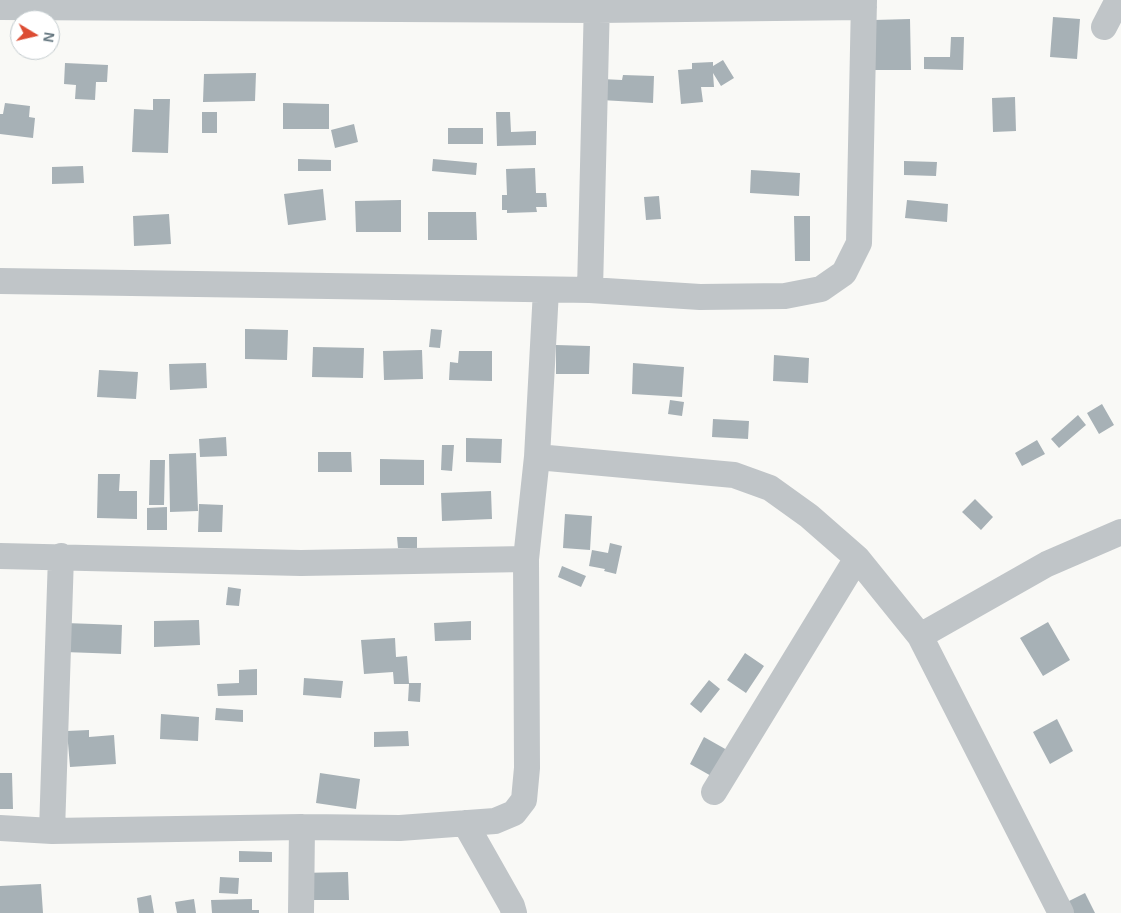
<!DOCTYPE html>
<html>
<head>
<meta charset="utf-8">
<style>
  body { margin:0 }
  #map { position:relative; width:1121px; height:913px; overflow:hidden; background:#f9f9f6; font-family:Arial,sans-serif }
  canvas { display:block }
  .north { position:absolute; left:10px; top:10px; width:50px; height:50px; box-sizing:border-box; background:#fff; border:1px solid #c1c9cc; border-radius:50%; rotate:99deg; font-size:14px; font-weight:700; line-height:20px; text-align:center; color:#657780 }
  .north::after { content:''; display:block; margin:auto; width:18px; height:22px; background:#dc4c33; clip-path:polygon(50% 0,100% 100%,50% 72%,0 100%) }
</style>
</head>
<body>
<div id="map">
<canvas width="1121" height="913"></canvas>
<div class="north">N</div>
</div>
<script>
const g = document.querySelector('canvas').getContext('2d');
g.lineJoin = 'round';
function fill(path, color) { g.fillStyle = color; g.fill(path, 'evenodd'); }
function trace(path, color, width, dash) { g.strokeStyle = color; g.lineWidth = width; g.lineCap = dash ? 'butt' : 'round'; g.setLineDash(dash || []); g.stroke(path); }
fill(new Path2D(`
  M 1053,17 L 1080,19 L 1077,59 L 1050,57 Z
  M 910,19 L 911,70 L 874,70 L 874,20 Z
  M 951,37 L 964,37 L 963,70 L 924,69 L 924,57 L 950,57 Z
  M 723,60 L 734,78 L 721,86 L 713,73 L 714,87 L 701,87 L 703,102 L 681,104 L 678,70 L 692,69 L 692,63 L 713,62 L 713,66 Z
  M 65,63 L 108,65 L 107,82 L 96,82 L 95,100 L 75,99 L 76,85 L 64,84 Z
  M 256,73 L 255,101 L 203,102 L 204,74 Z
  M 623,75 L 654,76 L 653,103 L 601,100 L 602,79 L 622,80 Z
  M 1015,97 L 1016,131 L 993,132 L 992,98 Z
  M 153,99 L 170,99 L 168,153 L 132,152 L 134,109 L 153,110 Z
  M 5,103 L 30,106 L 29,117 L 35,118 L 33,138 L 0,134 L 0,114 L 3,114 Z
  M 283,103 L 329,104 L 329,129 L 283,129 Z
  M 202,112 L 217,112 L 217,133 L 202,133 Z
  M 496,112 L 510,112 L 511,132 L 536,131 L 536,145 L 497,146 Z
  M 354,124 L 358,142 L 335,148 L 331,130 Z
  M 448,128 L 483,128 L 483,144 L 448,144 Z
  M 298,159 L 331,160 L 331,171 L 298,171 Z
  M 433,159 L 477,163 L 476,175 L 432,171 Z
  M 904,161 L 937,162 L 936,176 L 904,175 Z
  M 83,166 L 84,183 L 52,184 L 52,167 Z
  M 535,168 L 536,193 L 546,193 L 547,207 L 536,207 L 537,212 L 507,213 L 507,210 L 502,210 L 502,195 L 507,195 L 506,169 Z
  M 751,170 L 800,173 L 799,196 L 750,193 Z
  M 323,189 L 326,220 L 288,225 L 284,194 Z
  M 659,196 L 661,219 L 646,220 L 644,197 Z
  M 401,200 L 401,232 L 356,232 L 355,201 Z
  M 907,200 L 948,204 L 947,222 L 905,218 Z
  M 428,212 L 476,212 L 477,240 L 428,240 Z
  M 169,214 L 171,244 L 134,246 L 133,216 Z
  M 794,216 L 810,216 L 810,261 L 795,261 Z
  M 245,329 L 288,330 L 287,360 L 245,359 Z
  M 431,329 L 442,330 L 440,348 L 429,347 Z
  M 556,345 L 590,346 L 589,374 L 556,374 Z
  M 313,347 L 364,348 L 363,378 L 312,377 Z
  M 422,350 L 423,379 L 384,380 L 383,351 Z
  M 459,351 L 492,351 L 492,381 L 449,380 L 450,362 L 458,363 Z
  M 774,355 L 809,358 L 808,383 L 773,381 Z
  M 206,363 L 207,388 L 170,390 L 169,364 Z
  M 633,363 L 684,367 L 682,397 L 632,394 Z
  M 99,370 L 138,372 L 136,399 L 97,397 Z
  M 670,400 L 684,402 L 682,416 L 668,414 Z
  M 1102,404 L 1114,425 L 1099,434 L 1087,413 Z
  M 1078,415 L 1086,425 L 1059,448 L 1051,439 Z
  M 713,419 L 749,421 L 748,439 L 712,437 Z
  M 226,437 L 227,456 L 200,457 L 199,439 Z
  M 466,438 L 502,439 L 501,463 L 466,462 Z
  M 1037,440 L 1045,454 L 1022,466 L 1015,453 Z
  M 442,445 L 454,445 L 452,471 L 441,470 Z
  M 318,452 L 351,452 L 352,472 L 318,472 Z
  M 196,453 L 198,511 L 170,512 L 169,454 Z
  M 380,459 L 424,460 L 424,485 L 380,485 Z
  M 150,460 L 165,460 L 164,505 L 149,505 Z
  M 98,474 L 120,474 L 119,491 L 137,491 L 137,519 L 97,518 Z
  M 491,491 L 492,519 L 442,521 L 441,493 Z
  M 975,499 L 993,517 L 981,530 L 962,512 Z
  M 199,504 L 223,505 L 222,532 L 198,532 Z
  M 167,507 L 167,530 L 147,530 L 147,508 Z
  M 565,514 L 592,516 L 590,550 L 563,548 Z
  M 397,537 L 417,537 L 417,548 L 398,548 Z
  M 610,543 L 622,546 L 616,574 L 604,571 L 605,569 L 589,566 L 592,550 L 608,553 Z
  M 562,566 L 586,576 L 581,587 L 558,577 Z
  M 228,587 L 241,589 L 239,606 L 226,605 Z
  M 199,620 L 200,645 L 154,647 L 154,621 Z
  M 471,621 L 471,640 L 435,641 L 434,623 Z
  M 1048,622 L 1070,660 L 1043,676 L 1020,638 Z
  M 65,623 L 122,625 L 121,654 L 64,652 Z
  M 395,638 L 396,657 L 407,656 L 409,683 L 421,683 L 420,702 L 408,701 L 409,684 L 394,684 L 393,672 L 364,674 L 361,640 Z
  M 745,653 L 764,666 L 746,693 L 727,680 Z
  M 257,669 L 257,695 L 218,696 L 217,684 L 239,683 L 239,670 Z
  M 304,678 L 343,681 L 341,698 L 303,695 Z
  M 709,680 L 720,689 L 701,713 L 690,704 Z
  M 216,708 L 243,710 L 243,722 L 215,720 Z
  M 161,714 L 199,717 L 198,741 L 160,739 Z
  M 1057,719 L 1073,751 L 1050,764 L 1033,732 Z
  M 89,730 L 89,737 L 114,735 L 116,764 L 70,767 L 67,731 Z
  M 408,731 L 409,746 L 374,747 L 374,732 Z
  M 704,737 L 727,750 L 713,777 L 690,764 Z
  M 0,773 L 12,773 L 13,809 L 0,809 Z
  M 320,773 L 360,779 L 356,809 L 316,803 Z
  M 239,851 L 272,852 L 272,862 L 239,862 Z
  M 348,872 L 349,900 L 299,900 L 299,873 Z
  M 220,877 L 239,878 L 238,894 L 219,893 Z
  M 41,884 L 43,913 L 0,913 L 0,886 Z
  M 1085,893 L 1095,913 L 1072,913 L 1067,902 Z
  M 151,895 L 154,913 L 139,913 L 137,898 Z
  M 194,899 L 196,913 L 177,913 L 175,902 Z
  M 252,899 L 252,910 L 259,910 L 259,913 L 212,913 L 211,900 Z`), '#a7b1b6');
trace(new Path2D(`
  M 0,7 L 597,10 L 864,7
  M 1104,27 L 1118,0
  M 0,281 L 590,290 L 700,297 L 785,296 L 821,289 L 844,273 L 859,243 L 864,0
  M 590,290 L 597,0
  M 537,457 L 734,475 L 770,488 L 809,516 L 857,558 L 920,636 L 1061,913
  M 0,556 L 301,563 L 526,559
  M 920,636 L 1047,564 L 1121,532
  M 714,792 L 857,558
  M 465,823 L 512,906 L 514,913
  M 0,828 L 52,831 L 302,827 L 400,828 L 495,821 L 514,813 L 524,800 L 527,768 L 526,559 L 537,457 L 546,290
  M 52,831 L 61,556
  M 301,913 L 302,827`), '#c0c5c8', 26);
</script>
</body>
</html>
